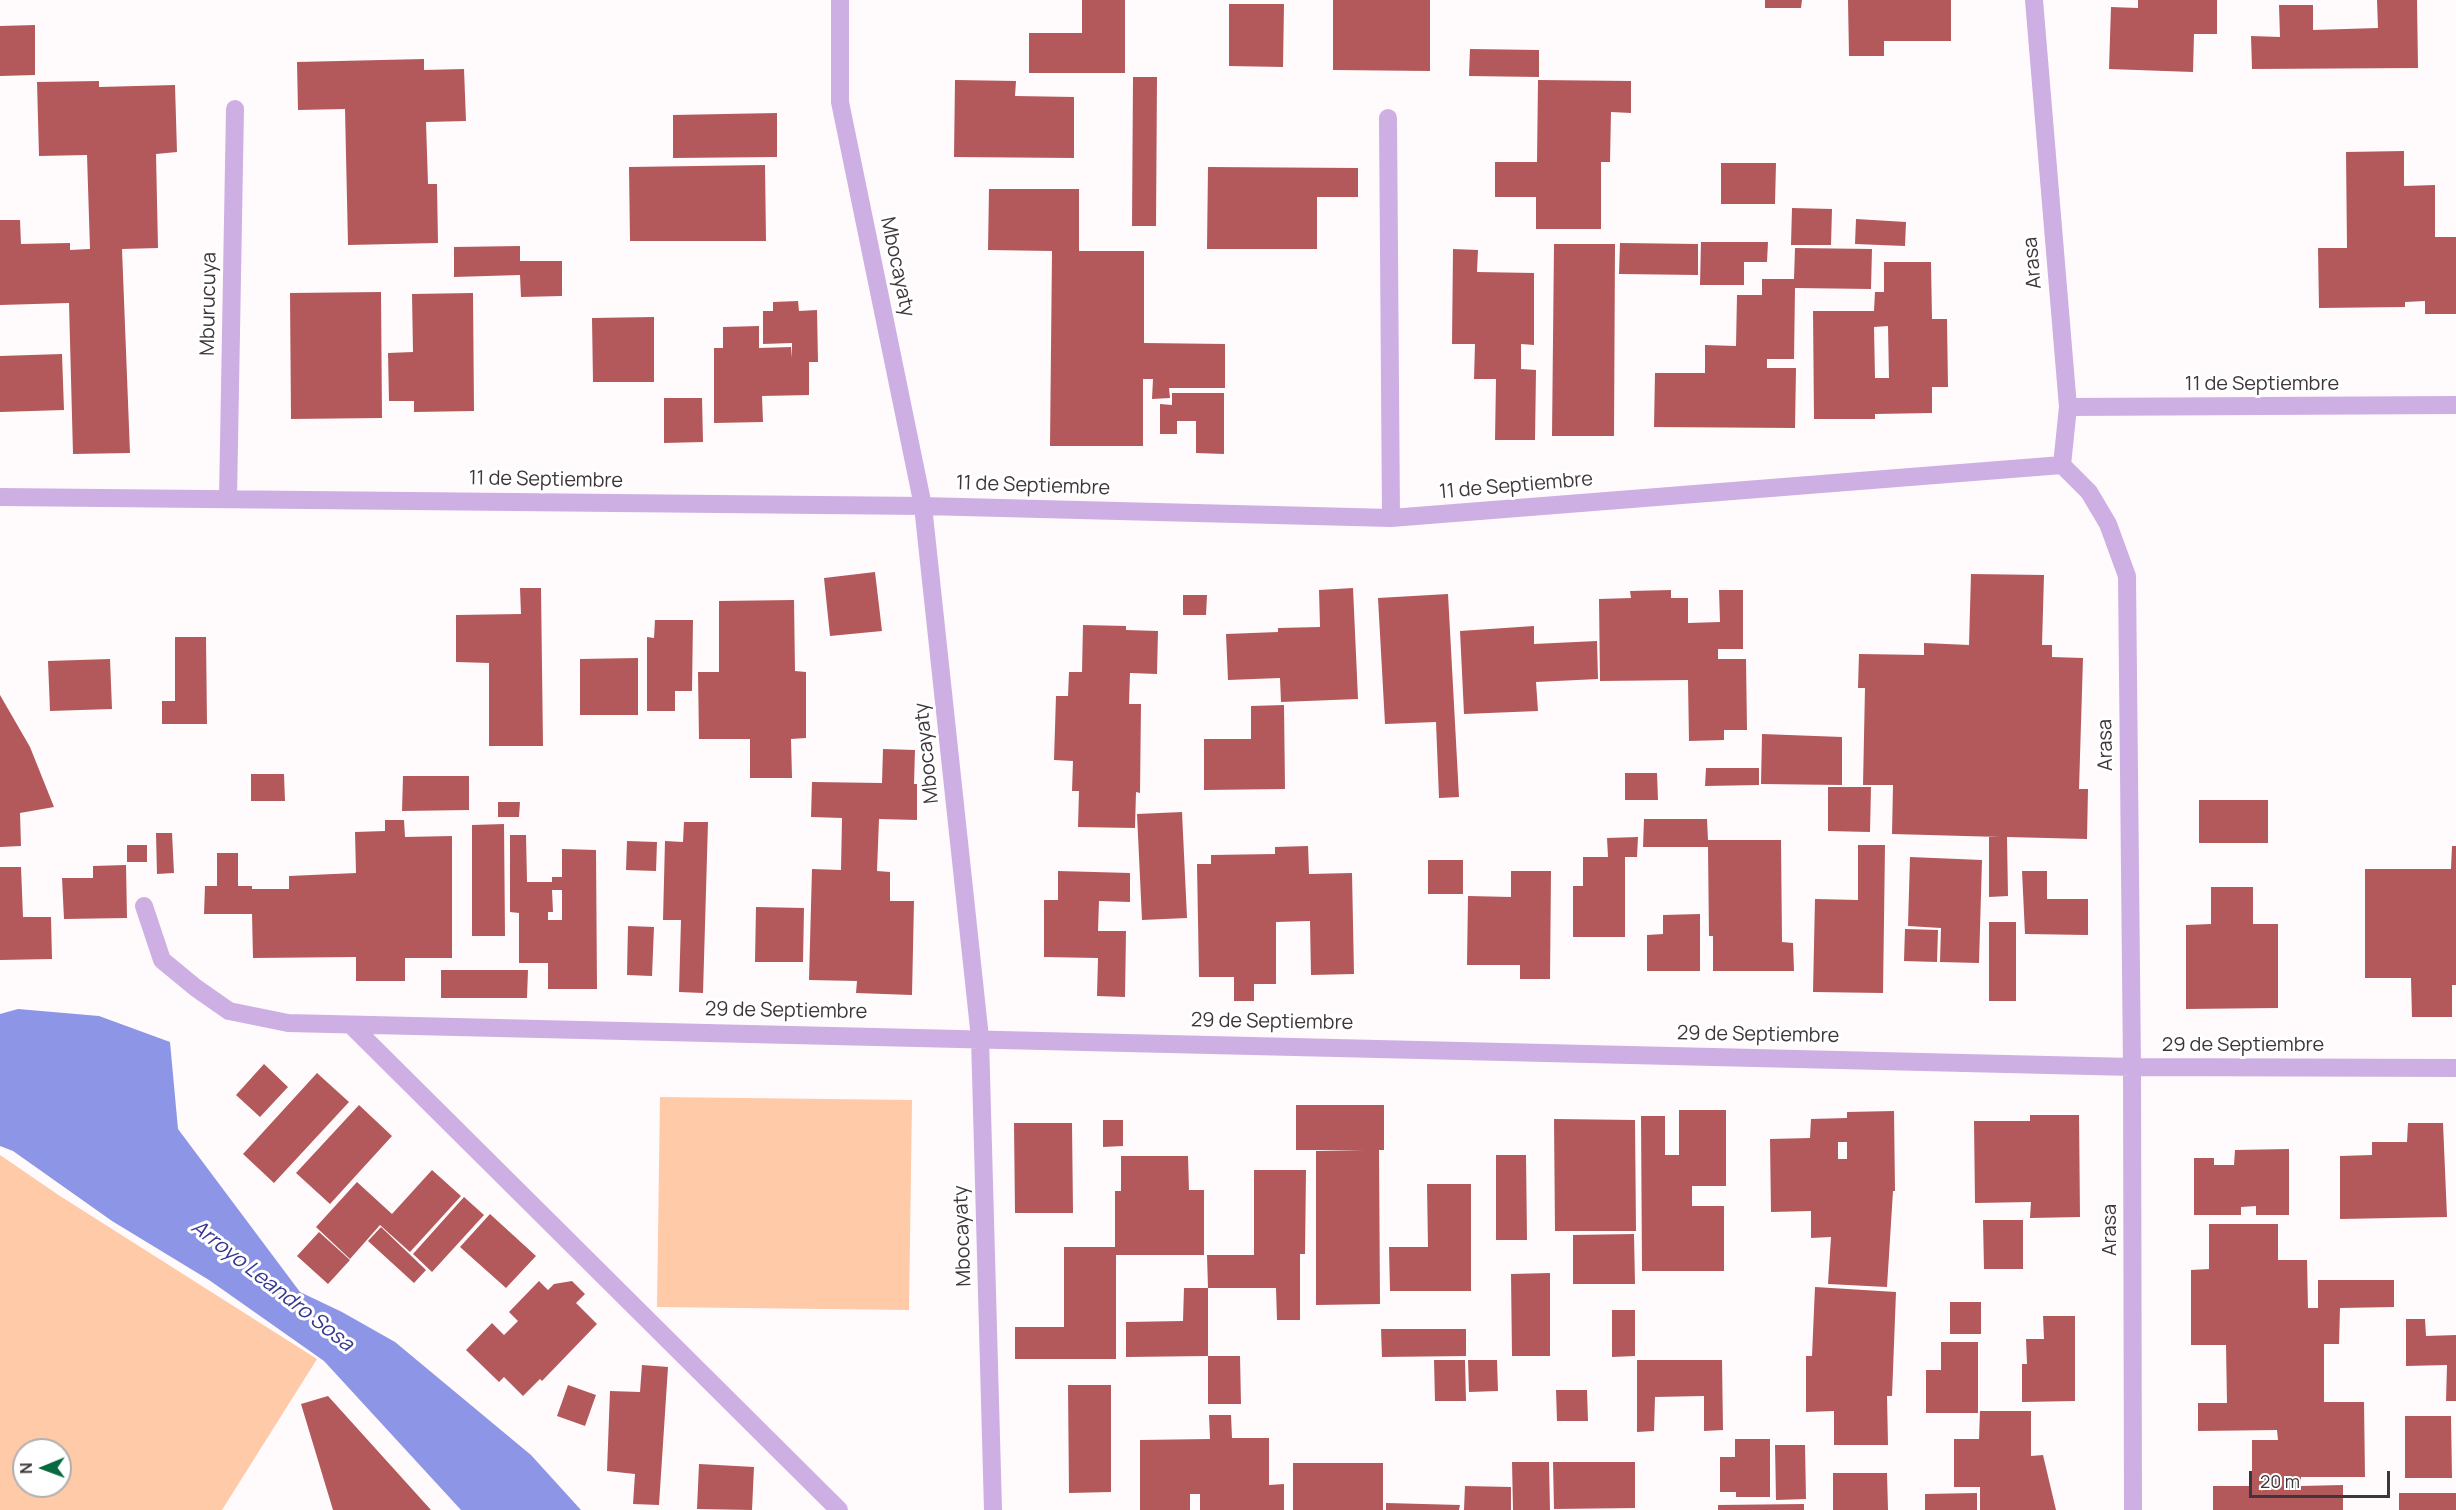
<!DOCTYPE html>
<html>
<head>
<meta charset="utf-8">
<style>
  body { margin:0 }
  #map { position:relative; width:2456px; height:1510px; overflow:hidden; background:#fffafc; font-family:Manrope,sans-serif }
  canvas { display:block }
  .north { position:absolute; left:12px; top:1438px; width:60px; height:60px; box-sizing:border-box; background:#fff; border:2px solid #b2afb0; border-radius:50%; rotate:269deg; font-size:16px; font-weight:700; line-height:24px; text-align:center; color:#3e363a }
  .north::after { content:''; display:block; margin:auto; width:21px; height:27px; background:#076a3e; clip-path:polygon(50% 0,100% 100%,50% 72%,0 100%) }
  .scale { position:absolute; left:2249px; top:1471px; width:141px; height:27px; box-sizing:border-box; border:3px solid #3e363a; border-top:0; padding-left:8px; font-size:18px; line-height:21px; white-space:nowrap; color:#3e363a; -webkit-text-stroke:4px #fff; paint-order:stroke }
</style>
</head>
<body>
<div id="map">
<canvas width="2456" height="1510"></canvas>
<div class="north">N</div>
<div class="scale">20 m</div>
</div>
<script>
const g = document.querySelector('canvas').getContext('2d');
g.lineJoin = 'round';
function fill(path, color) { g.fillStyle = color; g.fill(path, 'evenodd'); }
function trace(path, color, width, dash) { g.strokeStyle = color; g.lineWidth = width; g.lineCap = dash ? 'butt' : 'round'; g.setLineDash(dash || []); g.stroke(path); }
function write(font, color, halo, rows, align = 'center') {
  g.font = font + ' Manrope,sans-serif'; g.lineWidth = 6; g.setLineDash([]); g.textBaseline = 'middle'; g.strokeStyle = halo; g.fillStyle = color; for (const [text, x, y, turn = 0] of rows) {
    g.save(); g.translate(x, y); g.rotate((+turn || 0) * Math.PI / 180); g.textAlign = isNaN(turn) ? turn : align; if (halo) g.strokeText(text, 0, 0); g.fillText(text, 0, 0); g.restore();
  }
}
fill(new Path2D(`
  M 660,1097 L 912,1100 L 909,1310 L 657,1307 Z
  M 0,1155 L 60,1196 L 317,1359 L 222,1510 L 0,1510 ZM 24,1450 L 60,1450 L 60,1486 L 24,1486 Z`), '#fecaa8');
fill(new Path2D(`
  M 18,1009 L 99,1016 L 170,1042 L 178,1129 L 300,1292 L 342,1312 L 395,1342 L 531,1455 L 581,1510 L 461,1510 L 324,1361 L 209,1280 L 112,1221 L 13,1151 L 0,1146 L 0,1014 Z`), '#8d96e6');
fill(new Path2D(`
  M 1082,0 L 1125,0 L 1125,73 L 1029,73 L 1029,33 L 1082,33 Z
  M 1333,0 L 1430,0 L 1430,71 L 1333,70 Z
  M 1765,0 L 1802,0 L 1801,8 L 1765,8 Z
  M 1848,0 L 1951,0 L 1951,41 L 1884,41 L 1884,56 L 1849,56 Z
  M 2138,0 L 2217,0 L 2217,34 L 2194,34 L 2193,72 L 2109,69 L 2111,7 L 2138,8 Z
  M 2377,0 L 2417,0 L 2418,68 L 2252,69 L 2251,36 L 2280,37 L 2279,5 L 2313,5 L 2313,30 L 2378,28 Z
  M 1229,4 L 1284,4 L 1283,67 L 1229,66 Z
  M 35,25 L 35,75 L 0,76 L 0,26 Z
  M 1470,49 L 1539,50 L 1539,77 L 1469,76 Z
  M 424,59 L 424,70 L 464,69 L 466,121 L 426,122 L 428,184 L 437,184 L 438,243 L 348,245 L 345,109 L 298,110 L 297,62 Z
  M 1133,77 L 1157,77 L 1156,226 L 1132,226 Z
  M 955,80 L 1016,81 L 1015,96 L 1074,97 L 1074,158 L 954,157 Z
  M 1538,80 L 1631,81 L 1631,113 L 1611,112 L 1610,162 L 1601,162 L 1601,229 L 1536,229 L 1536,197 L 1495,197 L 1495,162 L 1537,162 Z
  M 99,81 L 99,87 L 175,85 L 177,152 L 156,154 L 158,248 L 122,249 L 130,453 L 73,454 L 69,303 L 0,305 L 0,220 L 20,220 L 21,244 L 70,243 L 70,250 L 90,249 L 87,155 L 39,156 L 37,82 Z
  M 777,113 L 777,157 L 673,158 L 673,115 Z
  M 2404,151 L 2404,186 L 2435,185 L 2435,237 L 2456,237 L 2456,314 L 2425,314 L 2425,301 L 2405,302 L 2405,307 L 2319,308 L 2318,248 L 2347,248 L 2346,152 Z
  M 1721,163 L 1776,163 L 1775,204 L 1721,204 Z
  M 765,165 L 766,241 L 630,241 L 629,167 Z
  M 1208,167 L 1358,168 L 1358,197 L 1317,197 L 1317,249 L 1207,249 Z
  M 989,189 L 1079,189 L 1079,251 L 1144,251 L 1144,343 L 1225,344 L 1225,388 L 1169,388 L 1170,398 L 1152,399 L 1153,379 L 1143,379 L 1143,446 L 1050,446 L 1052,251 L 988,250 Z
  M 1792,208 L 1832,209 L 1831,245 L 1791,245 Z
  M 1856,219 L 1906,222 L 1905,246 L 1855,244 Z
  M 1701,242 L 1768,242 L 1767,262 L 1744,262 L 1744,285 L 1700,285 Z
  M 1620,243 L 1698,244 L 1698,275 L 1619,274 Z
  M 1554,244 L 1615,244 L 1614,436 L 1552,436 Z
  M 520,246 L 520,261 L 562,261 L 562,296 L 521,297 L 520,275 L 454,277 L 454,247 Z
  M 1795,248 L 1872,249 L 1871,289 L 1795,288 L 1794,359 L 1767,359 L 1767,368 L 1796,368 L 1795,428 L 1654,427 L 1655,373 L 1705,373 L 1705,345 L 1736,346 L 1737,295 L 1762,295 L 1762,279 L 1794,279 Z
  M 1453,249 L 1478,250 L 1477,272 L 1534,273 L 1534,345 L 1521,344 L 1521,369 L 1536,370 L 1535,440 L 1495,440 L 1496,379 L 1474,379 L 1475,344 L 1452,344 Z
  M 1884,262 L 1931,262 L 1932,319 L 1947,319 L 1948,387 L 1932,387 L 1932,413 L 1875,414 L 1875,419 L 1814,419 L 1813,311 L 1874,311 L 1875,292 L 1884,292 ZM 1888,326 L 1889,378 L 1875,378 L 1874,327 Z
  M 381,292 L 382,418 L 291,419 L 290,293 Z
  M 473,293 L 474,411 L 414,412 L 414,401 L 389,401 L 388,353 L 413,352 L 412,294 Z
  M 798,301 L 799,311 L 817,310 L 818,362 L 809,362 L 809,395 L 762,396 L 763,422 L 714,423 L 714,348 L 723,348 L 723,327 L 759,326 L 759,348 L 791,347 L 792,358 L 792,343 L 763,344 L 763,311 L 773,311 L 773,302 Z
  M 654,317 L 654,382 L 593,382 L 592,318 Z
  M 62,354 L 64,410 L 0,412 L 0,356 Z
  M 1172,393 L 1224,393 L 1224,454 L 1196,453 L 1196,421 L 1177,421 L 1177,434 L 1160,434 L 1160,404 L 1172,405 Z
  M 664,398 L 702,398 L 703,442 L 664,443 Z
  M 875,572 L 882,631 L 830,636 L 824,578 Z
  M 1971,574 L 2044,575 L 2042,645 L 2052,645 L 2052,657 L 2083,658 L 2079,789 L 2088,789 L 2087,839 L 2007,837 L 2008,896 L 1989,897 L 1989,837 L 2001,837 L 1892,834 L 1893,785 L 1863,785 L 1865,688 L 1858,688 L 1859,654 L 1924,655 L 1924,643 L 1969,645 Z
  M 520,588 L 541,588 L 543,746 L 489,746 L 489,663 L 456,662 L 456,615 L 521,614 Z
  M 1353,588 L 1358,699 L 1281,702 L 1280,678 L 1228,680 L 1226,634 L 1278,632 L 1278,628 L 1320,627 L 1319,590 Z
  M 1671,590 L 1671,598 L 1688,598 L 1688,623 L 1720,622 L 1719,590 L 1743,590 L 1743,649 L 1718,649 L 1718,659 L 1746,659 L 1747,730 L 1724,730 L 1724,740 L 1689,741 L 1688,680 L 1600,681 L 1599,599 L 1631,598 L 1630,591 Z
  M 1448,594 L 1459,797 L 1439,798 L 1436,722 L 1385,724 L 1378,598 Z
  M 1183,595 L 1207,595 L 1206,615 L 1183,615 Z
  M 794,600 L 795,671 L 806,672 L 806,738 L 791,739 L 792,778 L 750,778 L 750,739 L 699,739 L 698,672 L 719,672 L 719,601 Z
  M 655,620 L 693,620 L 692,691 L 675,691 L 675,711 L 647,711 L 647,637 L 654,638 Z
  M 1083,625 L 1126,626 L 1126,630 L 1158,631 L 1157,674 L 1130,673 L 1129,704 L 1141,704 L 1140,793 L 1136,792 L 1135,828 L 1078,827 L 1079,791 L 1072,791 L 1073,761 L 1054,760 L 1056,696 L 1068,696 L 1069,672 L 1082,672 Z
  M 1534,626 L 1534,644 L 1597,641 L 1598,679 L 1536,682 L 1538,711 L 1464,714 L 1460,631 Z
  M 175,637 L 206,637 L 207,724 L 162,724 L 162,701 L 175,701 Z
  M 638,658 L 638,715 L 580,715 L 580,659 Z
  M 110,659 L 112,709 L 50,711 L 48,661 Z
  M 0,695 L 30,747 L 54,807 L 20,813 L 21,846 L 0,847 Z
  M 1284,705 L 1285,789 L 1204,790 L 1204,739 L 1251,739 L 1251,706 Z
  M 1762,734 L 1842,737 L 1842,785 L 1761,784 Z
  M 883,749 L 915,750 L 914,784 L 917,784 L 917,820 L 879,819 L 877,871 L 890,872 L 890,901 L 914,901 L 912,995 L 856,993 L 857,981 L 809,980 L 812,869 L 841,870 L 842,818 L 811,817 L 812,782 L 882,783 Z
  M 1706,768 L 1759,768 L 1759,785 L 1705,786 Z
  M 1625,773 L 1657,773 L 1658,800 L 1625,800 Z
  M 251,774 L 284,774 L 285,801 L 251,801 Z
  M 403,776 L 469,776 L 469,810 L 402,811 Z
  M 1828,787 L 1871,787 L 1870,832 L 1828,831 Z
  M 2199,800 L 2268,800 L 2268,843 L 2199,843 Z
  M 498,802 L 520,802 L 519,817 L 498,817 Z
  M 1182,812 L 1187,918 L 1142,920 L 1137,814 Z
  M 1644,819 L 1707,819 L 1708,840 L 1781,840 L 1782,942 L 1793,943 L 1794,971 L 1713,971 L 1713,936 L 1709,936 L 1708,847 L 1643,847 Z
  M 385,820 L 404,820 L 405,837 L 452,836 L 452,958 L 405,958 L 405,981 L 356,981 L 356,957 L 253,958 L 252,914 L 204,914 L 205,886 L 217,886 L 217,853 L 238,853 L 238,886 L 252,886 L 252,889 L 289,889 L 289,876 L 356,873 L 355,832 L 385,831 Z
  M 684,822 L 708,822 L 703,993 L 679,992 L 681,920 L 663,920 L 665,841 L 683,842 Z
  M 504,824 L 505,936 L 472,936 L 472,825 Z
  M 156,833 L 172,833 L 174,873 L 157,874 Z
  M 510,835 L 526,835 L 527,882 L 552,882 L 552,877 L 562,877 L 562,849 L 596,850 L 597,989 L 548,989 L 548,963 L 519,963 L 519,913 L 510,912 ZM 552,890 L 562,890 L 562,920 L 548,920 L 548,912 L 553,912 Z
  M 1638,837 L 1637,857 L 1625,857 L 1625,937 L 1573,937 L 1573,886 L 1583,886 L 1583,857 L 1608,857 L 1607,838 Z
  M 627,841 L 657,842 L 656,871 L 626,870 Z
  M 127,845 L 147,845 L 147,862 L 127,862 Z
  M 1858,845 L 1885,845 L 1883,993 L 1813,992 L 1815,899 L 1858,900 Z
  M 1308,846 L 1309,874 L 1352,873 L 1354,974 L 1311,975 L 1310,921 L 1276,922 L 1276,984 L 1254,984 L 1254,1001 L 1234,1001 L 1234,977 L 1199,977 L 1197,864 L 1211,864 L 1211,855 L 1275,854 L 1275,847 Z
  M 2452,846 L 2456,846 L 2456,985 L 2452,985 L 2452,1017 L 2412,1017 L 2411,978 L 2365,978 L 2365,869 L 2451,869 Z
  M 1910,857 L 1982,860 L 1979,963 L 1940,962 L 1941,928 L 1908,926 Z
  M 1428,860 L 1463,860 L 1463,894 L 1428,894 Z
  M 126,865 L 127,918 L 64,919 L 62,878 L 93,878 L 93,866 Z
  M 0,867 L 21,867 L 23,917 L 51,917 L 52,959 L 0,960 Z
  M 1058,871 L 1130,873 L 1130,902 L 1099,901 L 1098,931 L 1126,931 L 1125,997 L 1097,996 L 1098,958 L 1044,957 L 1044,900 L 1058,900 Z
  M 1511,871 L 1551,871 L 1550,979 L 1520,979 L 1520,965 L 1467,965 L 1468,896 L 1511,897 Z
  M 2022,871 L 2047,871 L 2047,899 L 2088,899 L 2088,935 L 2025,934 Z
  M 2211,887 L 2253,887 L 2253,924 L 2278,924 L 2278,1008 L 2186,1009 L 2186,925 L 2211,924 Z
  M 756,907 L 804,908 L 803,962 L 755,962 Z
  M 1700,914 L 1700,971 L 1647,971 L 1647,935 L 1663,934 L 1663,915 Z
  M 1989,922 L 2016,922 L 2016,1001 L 1989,1001 Z
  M 628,926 L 654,927 L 652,976 L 627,975 Z
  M 1905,929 L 1938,930 L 1937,962 L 1904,961 Z
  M 441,970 L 528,970 L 527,998 L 441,998 Z
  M 264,1064 L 288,1087 L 260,1117 L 236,1095 Z
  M 317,1073 L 349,1102 L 274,1183 L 243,1154 Z
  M 359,1105 L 392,1136 L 330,1204 L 296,1173 Z
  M 1296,1105 L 1384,1105 L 1384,1150 L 1379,1150 L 1380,1304 L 1316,1305 L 1316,1151 L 1364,1150 L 1296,1150 Z
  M 1679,1110 L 1726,1110 L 1726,1186 L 1692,1186 L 1692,1206 L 1724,1206 L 1724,1271 L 1642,1271 L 1641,1116 L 1665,1116 L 1665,1155 L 1679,1155 Z
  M 1894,1111 L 1895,1191 L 1893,1191 L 1887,1287 L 1828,1284 L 1831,1237 L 1811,1238 L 1811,1211 L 1771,1212 L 1770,1139 L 1810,1138 L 1811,1119 L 1847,1118 L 1847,1112 ZM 1838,1142 L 1847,1142 L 1847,1159 L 1838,1159 Z
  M 2030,1115 L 2079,1115 L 2080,1217 L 2030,1218 L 2031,1202 L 1975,1203 L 1974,1121 L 2030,1121 Z
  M 1554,1119 L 1635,1120 L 1636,1231 L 1555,1231 Z
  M 1103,1120 L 1123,1120 L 1123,1146 L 1103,1147 Z
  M 1014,1123 L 1072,1123 L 1073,1213 L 1015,1213 Z
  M 2408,1123 L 2443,1123 L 2447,1217 L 2340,1219 L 2340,1156 L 2372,1155 L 2372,1142 L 2407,1142 Z
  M 2289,1149 L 2289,1215 L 2256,1215 L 2256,1206 L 2241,1207 L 2241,1215 L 2194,1215 L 2194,1158 L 2214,1158 L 2214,1165 L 2234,1165 L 2235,1150 Z
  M 1496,1155 L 1526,1155 L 1527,1240 L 1496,1240 Z
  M 1121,1156 L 1188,1156 L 1189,1190 L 1204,1190 L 1204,1255 L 1116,1255 L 1116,1359 L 1015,1359 L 1015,1327 L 1064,1327 L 1064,1247 L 1115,1247 L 1115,1191 L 1121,1191 Z
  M 432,1170 L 461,1196 L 410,1252 L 380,1225 L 350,1259 L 316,1227 L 357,1182 L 392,1214 Z
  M 1254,1170 L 1306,1170 L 1305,1254 L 1300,1254 L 1300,1320 L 1277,1320 L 1276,1288 L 1208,1288 L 1207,1255 L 1254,1255 Z
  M 1427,1184 L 1471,1184 L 1471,1291 L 1390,1291 L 1389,1247 L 1428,1247 Z
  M 464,1197 L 484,1215 L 432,1272 L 413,1254 Z
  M 490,1214 L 536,1256 L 506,1288 L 460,1247 Z
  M 1983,1220 L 2023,1220 L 2023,1269 L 1984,1269 Z
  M 2209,1224 L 2278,1224 L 2278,1260 L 2307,1260 L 2308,1308 L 2318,1308 L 2318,1280 L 2394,1280 L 2394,1307 L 2340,1308 L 2339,1344 L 2324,1344 L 2324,1402 L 2364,1402 L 2365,1477 L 2301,1477 L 2301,1486 L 2343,1485 L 2343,1510 L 2213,1510 L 2213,1486 L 2252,1486 L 2252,1440 L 2278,1440 L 2277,1430 L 2198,1431 L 2198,1403 L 2227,1403 L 2226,1345 L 2191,1345 L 2191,1270 L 2209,1269 Z
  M 381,1227 L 426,1270 L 414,1283 L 368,1241 Z
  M 319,1232 L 350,1260 L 328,1284 L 297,1256 Z
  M 1634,1234 L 1635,1284 L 1573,1284 L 1573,1235 Z
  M 1550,1273 L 1550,1356 L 1512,1356 L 1511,1274 Z
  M 539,1281 L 548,1290 L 554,1284 L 572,1281 L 585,1294 L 576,1303 L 597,1324 L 542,1381 L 540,1379 L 523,1396 L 504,1377 L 499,1382 L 466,1350 L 492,1323 L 504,1335 L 518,1321 L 509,1312 Z
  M 1815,1287 L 1896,1292 L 1892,1396 L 1887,1396 L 1888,1445 L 1834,1445 L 1834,1411 L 1806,1412 L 1806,1356 L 1812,1356 Z
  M 1184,1288 L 1208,1288 L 1208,1356 L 1126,1357 L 1126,1322 L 1183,1321 Z
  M 1950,1302 L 1981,1302 L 1981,1334 L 1950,1334 Z
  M 1612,1310 L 1635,1310 L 1635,1356 L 1612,1357 Z
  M 2043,1316 L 2075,1316 L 2075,1401 L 2022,1402 L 2022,1364 L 2027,1364 L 2026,1339 L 2044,1339 Z
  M 2406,1319 L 2425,1319 L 2426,1336 L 2456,1335 L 2456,1401 L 2446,1401 L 2447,1365 L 2406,1366 Z
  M 1381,1329 L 1466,1329 L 1466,1356 L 1382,1357 Z
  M 1941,1342 L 1978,1342 L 1978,1413 L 1926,1413 L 1926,1370 L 1941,1370 Z
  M 1208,1356 L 1240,1356 L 1241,1404 L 1208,1404 Z
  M 1434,1360 L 1465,1360 L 1466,1401 L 1435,1401 Z
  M 1468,1360 L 1497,1360 L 1498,1391 L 1469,1392 Z
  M 1637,1360 L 1722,1360 L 1723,1430 L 1704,1431 L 1704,1396 L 1655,1397 L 1654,1431 L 1637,1432 Z
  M 642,1365 L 668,1367 L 659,1505 L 633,1504 L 635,1474 L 607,1471 L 610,1391 L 640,1392 Z
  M 568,1385 L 596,1395 L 585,1426 L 557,1416 Z
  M 1068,1385 L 1111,1385 L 1111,1492 L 1069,1493 Z
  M 1556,1390 L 1587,1390 L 1588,1421 L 1557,1421 Z
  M 328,1396 L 431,1510 L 333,1510 L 301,1404 Z
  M 1980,1411 L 2031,1411 L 2031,1456 L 2043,1455 L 2056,1510 L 1980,1510 L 1980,1487 L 1954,1487 L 1954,1439 L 1979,1439 Z
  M 1209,1415 L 1231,1415 L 1232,1438 L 1269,1438 L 1269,1485 L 1284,1484 L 1284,1510 L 1200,1510 L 1200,1494 L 1190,1494 L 1190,1510 L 1140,1510 L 1140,1440 L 1210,1439 Z
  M 2405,1416 L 2451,1416 L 2452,1478 L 2405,1478 Z
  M 1735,1439 L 1770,1439 L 1770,1497 L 1736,1497 L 1736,1492 L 1720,1492 L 1720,1457 L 1735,1457 Z
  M 1775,1445 L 1805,1445 L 1806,1499 L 1776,1500 Z
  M 1512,1462 L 1549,1462 L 1550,1510 L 1513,1510 Z
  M 1553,1462 L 1635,1462 L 1635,1508 L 1554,1509 Z
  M 1293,1463 L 1383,1463 L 1383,1510 L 1293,1510 Z
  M 699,1464 L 754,1467 L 752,1510 L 697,1509 Z
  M 1833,1473 L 1887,1473 L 1888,1510 L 1833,1510 Z
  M 1465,1486 L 1511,1487 L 1511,1510 L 1464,1510 Z
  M 1977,1493 L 1977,1510 L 1925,1510 L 1925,1494 Z
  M 2399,1493 L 2456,1493 L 2456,1510 L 2399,1510 Z
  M 1386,1503 L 1460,1505 L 1459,1510 L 1386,1510 Z
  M 1804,1504 L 1804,1510 L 1718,1510 L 1718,1505 Z`), '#b3595b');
trace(new Path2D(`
  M 1388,118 L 1391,518`), '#ceafe3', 18);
trace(new Path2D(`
  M 840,0 L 840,102 L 923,506 L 980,1038 L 993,1510
  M 2034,0 L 2068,407 L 2062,465
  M 2068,407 L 2456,405
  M 2062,465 L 2089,492 L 2108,524 L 2127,576 L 2132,1067 L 2133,1510
  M 0,497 L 923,506 L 1391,518 L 2062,465
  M 228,499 L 235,109
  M 144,906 L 162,960 L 196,988 L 229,1011 L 288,1023 L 2132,1067 L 2456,1068
  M 351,1025 L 839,1510`), '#ceafe3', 18);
write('20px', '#3e363a', '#fff', [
  ["Arasa",2033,263,-95],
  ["Mbocayaty",897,267,78],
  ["Mburucuya",209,304,-89],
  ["11 de Septiembre",2262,384],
  ["11 de Septiembre",546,480,1],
  ["11 de Septiembre",1033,486,2],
  ["11 de Septiembre",1516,486,-5],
  ["Arasa",2106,745,-91],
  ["Mbocayaty",927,753,-96],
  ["29 de Septiembre",786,1011,1],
  ["29 de Septiembre",1272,1022,1],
  ["29 de Septiembre",1758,1035,1],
  ["29 de Septiembre",2243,1045],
  ["Arasa",2110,1230,-90],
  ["Mbocayaty",963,1236,-92]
]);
write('italic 21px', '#373792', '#fff', [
  ["Arroyo Leandro Sosa",272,1286,38]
]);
</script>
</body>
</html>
